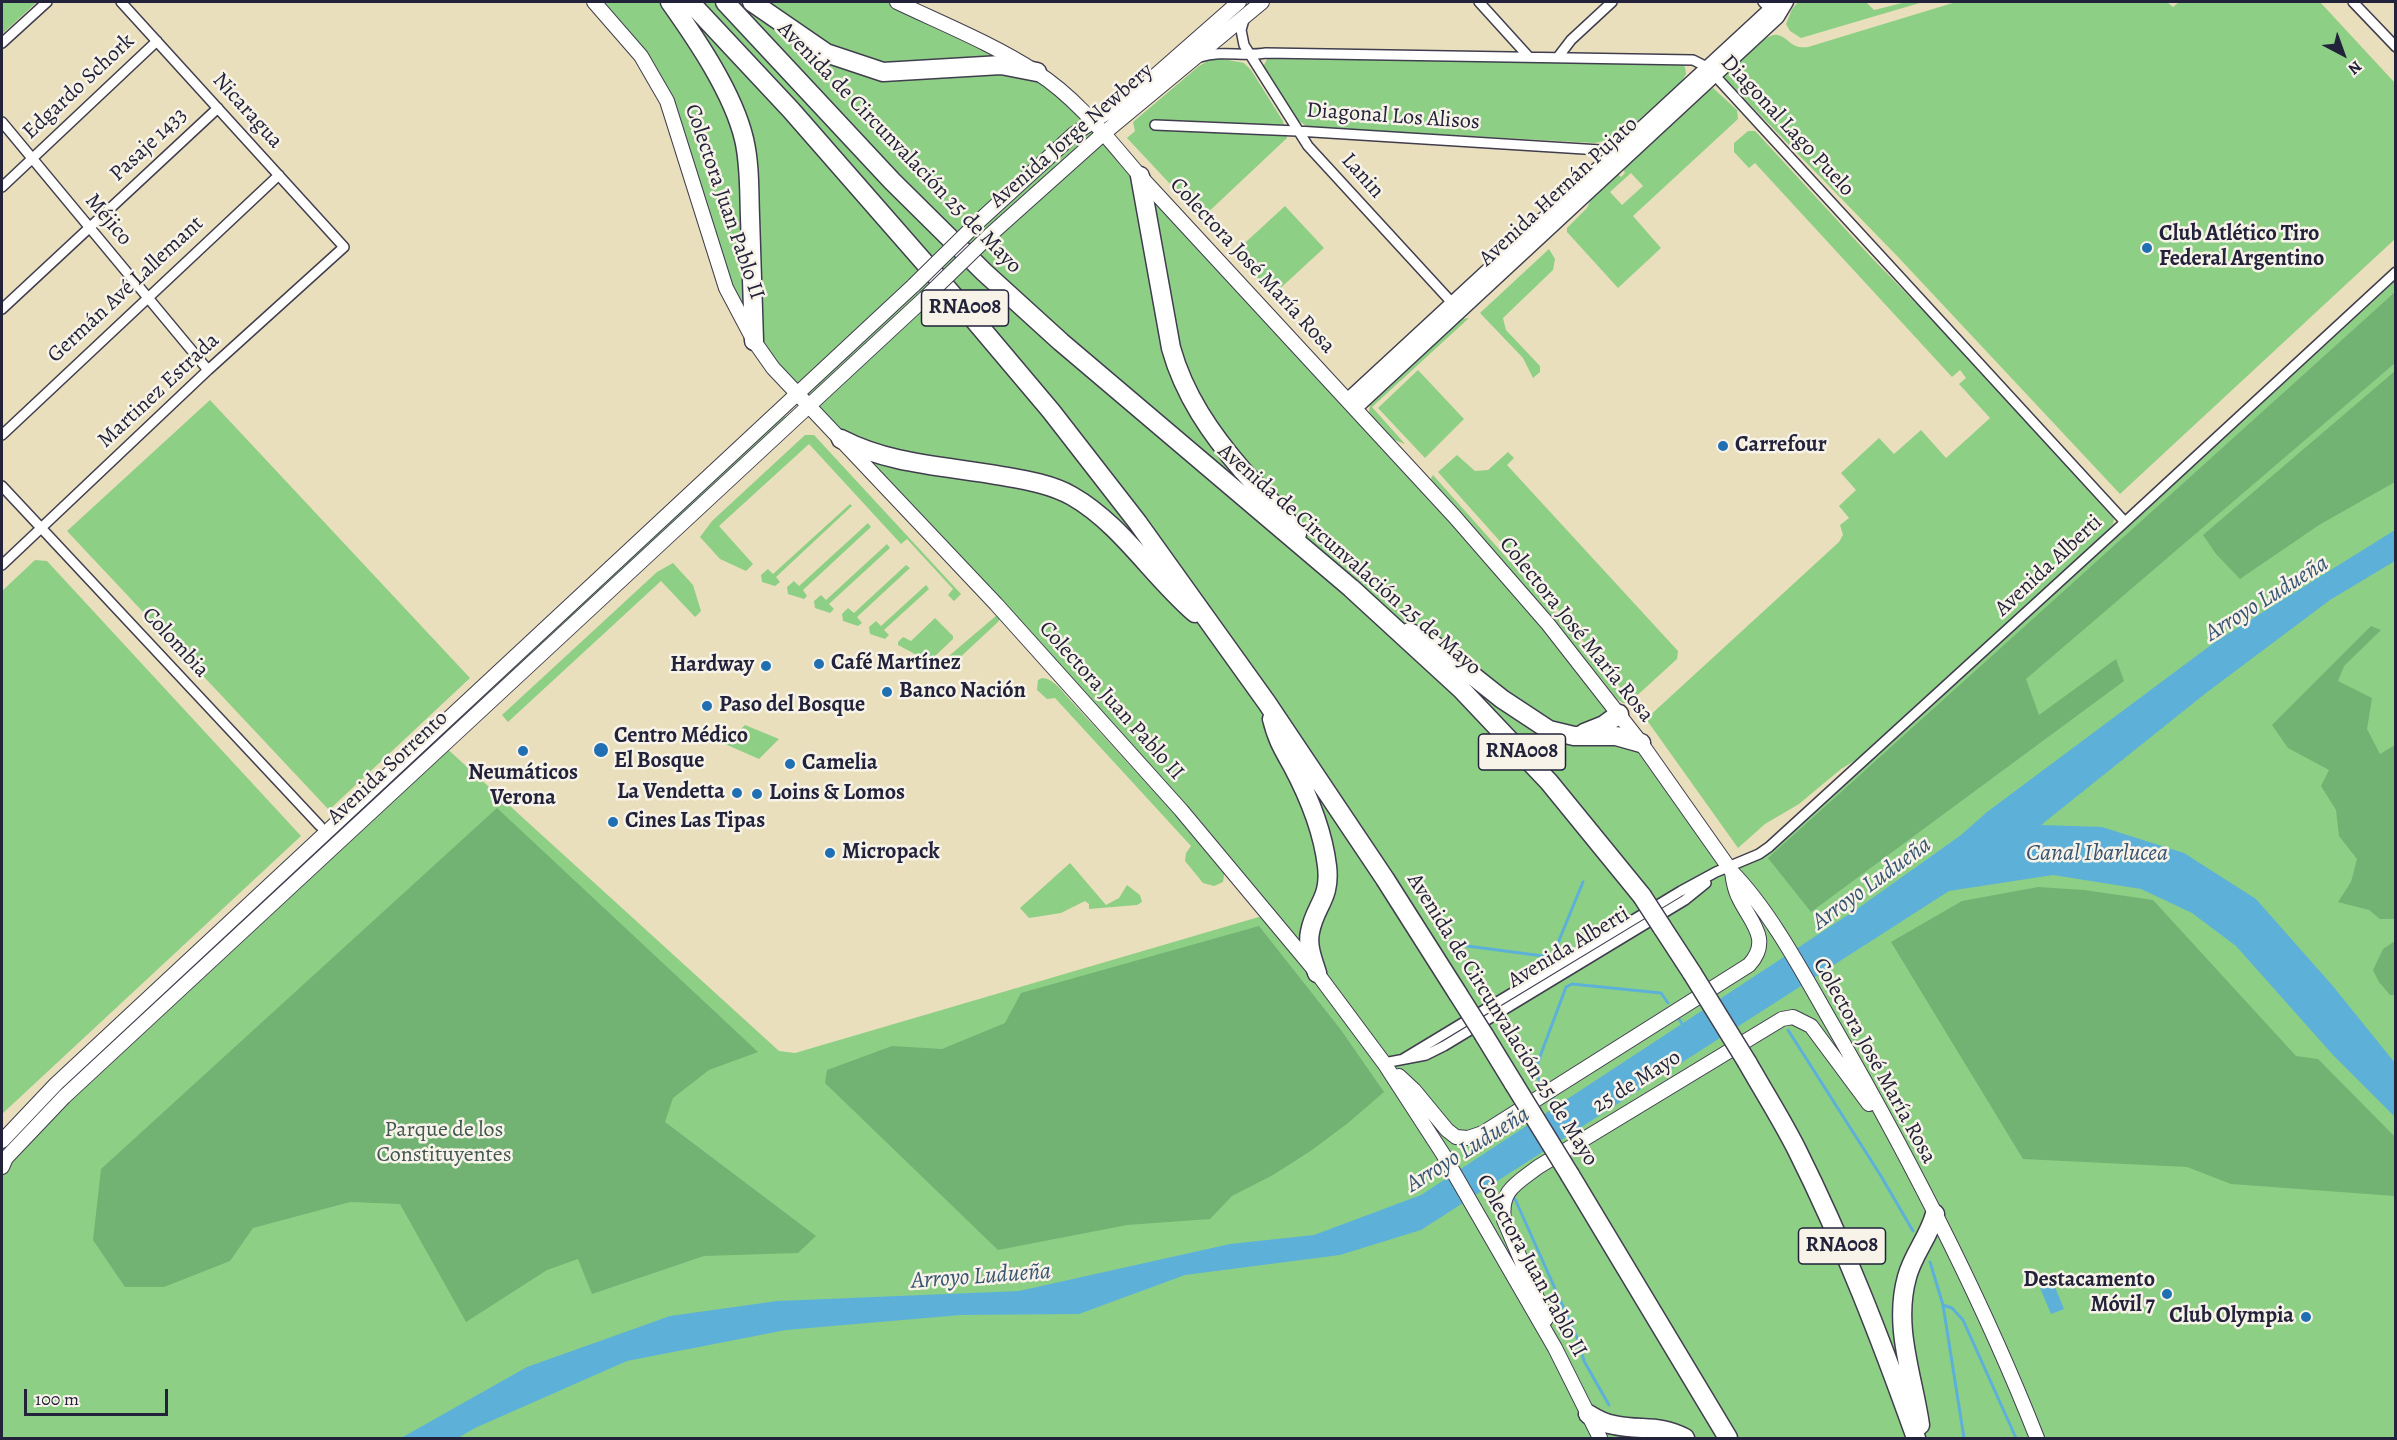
<!DOCTYPE html>
<html>
<head>
<meta charset="utf-8">
<style>
  body { margin:0 }
  #map { position:relative; width:2397px; height:1440px; overflow:hidden; background:#eadfbc; font-family:Alegreya,serif }
  canvas { display:block }
  .frame { position:absolute; inset:0; border:3px solid #22223b; pointer-events:none }
  .north { position:absolute; left:2313px; top:24px; width:60px; height:60px; -webkit-text-stroke:4px #f7f3e8; paint-order:stroke; rotate:139deg; font-size:16px; font-weight:700; line-height:24px; text-align:center; color:#22223b }
  .north::after { content:''; display:block; margin:auto; width:21px; height:27px; background:#22223b; clip-path:polygon(50% 0,100% 100%,50% 72%,0 100%) }
  .scale { position:absolute; left:24px; top:1389px; width:144px; height:27px; box-sizing:border-box; border:3px solid #22223b; border-top:0; padding-left:8px; font-size:18px; line-height:21px; white-space:nowrap; color:#22223b; -webkit-text-stroke:4px #f7f3e8; paint-order:stroke }
</style>
</head>
<body>
<div id="map">
<canvas width="2397" height="1440"></canvas>
<div class="frame"></div>
<div class="north">N</div>
<div class="scale">100 m</div>
</div>
<script>
const g = document.querySelector('canvas').getContext('2d');
g.lineJoin = 'round';
function fill(path, color) { g.fillStyle = color; g.fill(path, 'evenodd'); }
function trace(path, color, width, dash) { g.strokeStyle = color; g.lineWidth = width; g.lineCap = dash ? 'butt' : 'round'; g.setLineDash(dash || []); g.stroke(path); }
function write(font, color, halo, rows, align = 'center') {
  g.font = font + ' Alegreya,serif'; g.lineWidth = 5; g.setLineDash([]); g.textBaseline = 'middle'; g.strokeStyle = halo; g.fillStyle = color; for (const [text, x, y, turn = 0] of rows) {
    g.save(); g.translate(x, y); g.rotate((+turn || 0) * Math.PI / 180); g.textAlign = isNaN(turn) ? turn : align; if (halo) g.strokeText(text, 0, 0); g.fillText(text, 0, 0); g.restore();
  }
}
fill(new Path2D(`
  M 2,2 L 37,2 L 2,34 Z
  M 594,2 L 897,2 L 1064,94 L 1548,624 L 1729,867 L 1759,854 L 2395,272 L 2395,1438 L 2,1438 L 2,1167 L 6,1158 L 443,745 L 779,1051 L 795,1053 L 1269,914 L 773,368 L 726,288 L 667,101 Z
  M 1798,2 L 1866,2 L 1874,10 L 1906,2 L 1923,2 L 1801,38 L 1790,31 L 1786,24 L 1792,9 Z
  M 1956,2 L 2167,2 L 2173,7 L 2179,2 L 2320,2 L 2395,83 L 2395,239 L 2120,494 L 1899,258 L 1726,80 L 1724,74 C 1734,66 1766,31 1778,35 C 1791,39 1790,49 1808,47 Z
  M 1218,58 L 1244,63 L 1251,70 L 1283,121 L 1287,138 L 1202,218 L 1127,138 L 1135,131 L 1133,122 L 1199,66 L 1209,60 Z
  M 1267,59 L 1680,63 L 1685,67 L 1686,74 L 1682,81 L 1620,137 L 1595,143 L 1308,127 L 1294,118 L 1263,67 Z
  M 1713,88 L 1737,110 L 1738,119 L 1633,216 L 1661,248 L 1618,288 L 1567,232 L 1567,228 L 1587,208 L 1591,199 L 1618,174 L 1621,177 L 1625,173 L 1623,169 L 1707,91 ZM 1631,173 L 1643,186 L 1622,205 L 1610,192 Z
  M 1748,131 L 1755,131 L 1758,134 L 1871,257 L 1972,361 L 2114,519 L 2113,524 L 2097,542 L 1864,755 L 1841,769 L 1799,804 L 1765,824 L 1738,848 L 1646,719 L 1839,542 L 1843,535 L 1840,525 L 1849,518 L 1839,506 L 1856,490 L 1841,473 L 1879,438 L 1894,454 L 1921,430 L 1946,458 L 1990,418 L 1959,384 L 1966,378 L 1960,370 L 1952,377 L 1755,163 L 1749,168 L 1734,152 L 1734,143 Z
  M 1285,206 L 1324,248 L 1273,295 L 1234,253 Z
  M 1549,249 L 1555,259 L 1553,270 L 1503,318 L 1506,330 L 1540,366 L 1540,372 L 1533,378 L 1523,358 L 1480,313 Z
  M 1469,318 L 1372,407 L 1405,444 L 1392,439 L 1369,414 L 1370,403 L 1461,319 Z
  M 1418,370 L 1464,419 L 1425,458 L 1378,408 Z
  M 210,400 L 470,678 L 329,810 L 67,531 Z
  M 783,414 L 786,417 L 48,1104 L 2,1153 L 2,1146 L 32,1115 Z
  M 805,435 L 814,435 L 961,594 L 954,601 L 948,595 L 953,589 L 907,539 L 901,544 L 809,444 L 719,526 L 753,564 L 746,571 L 720,559 L 700,537 L 712,521 Z
  M 1508,452 L 1514,458 L 1507,465 L 1678,651 L 1677,659 L 1631,701 L 1531,576 L 1438,472 L 1457,455 L 1475,471 L 1488,470 Z
  M 1433,475 L 1555,612 L 1628,703 L 1623,703 L 1617,699 L 1551,616 L 1430,480 Z
  M 850,504 L 852,506 L 776,577 L 780,582 L 775,586 L 762,582 L 761,575 L 768,569 L 773,574 Z
  M 868,523 L 871,527 L 803,590 L 807,596 L 804,599 L 788,594 L 787,587 L 794,581 L 799,586 Z
  M 887,544 L 890,548 L 829,604 L 834,609 L 830,613 L 815,608 L 814,601 L 821,595 L 826,600 Z
  M 35,560 L 47,561 L 301,836 L 2,1114 L 2,591 Z
  M 673,563 L 693,585 L 701,611 L 695,617 L 661,581 L 508,722 L 502,715 L 657,572 Z
  M 906,565 L 910,568 L 857,617 L 862,623 L 858,626 L 843,621 L 842,614 L 848,608 L 854,613 Z
  M 926,585 L 929,589 L 884,630 L 889,635 L 885,639 L 870,634 L 869,627 L 876,621 L 881,626 Z
  M 997,615 L 1000,619 L 998,622 L 955,662 L 951,662 L 949,659 L 950,655 Z
  M 935,618 L 953,636 L 953,639 L 931,660 L 926,660 L 898,645 L 898,642 L 903,637 L 911,641 Z
  M 1042,678 C 1054,678 1065,695 1073,703 L 1225,869 L 1223,882 L 1214,886 L 1203,883 L 1185,861 L 1186,853 L 1191,846 L 1055,698 L 1047,699 L 1037,690 L 1038,680 Z
  M 745,725 L 779,739 L 759,759 L 725,744 Z
  M 1070,863 L 1106,905 L 1119,898 L 1127,885 L 1140,895 L 1142,902 L 1137,905 L 1089,909 L 1089,904 L 1085,901 L 1061,913 L 1029,918 L 1020,908 Z`), '#8ecf86');
fill(new Path2D(`
  M 2395,292 L 2395,363 L 2026,679 L 2039,715 L 2116,659 L 2124,681 L 1811,912 L 1768,858 Z
  M 2395,371 L 2395,482 L 2319,525 L 2240,579 L 2216,554 L 2203,535 Z
  M 2371,626 L 2381,630 L 2344,666 L 2338,681 L 2372,698 L 2367,729 L 2380,754 L 2395,745 L 2395,919 L 2380,919 L 2369,910 L 2338,902 L 2351,882 L 2357,859 L 2339,836 L 2336,810 L 2321,786 L 2329,770 L 2288,748 L 2272,725 Z
  M 497,808 L 758,1052 L 709,1070 L 673,1098 L 665,1122 L 816,1236 L 798,1253 L 704,1256 L 592,1294 L 578,1259 L 547,1270 L 466,1322 L 400,1204 L 350,1202 L 253,1228 L 230,1261 L 164,1287 L 125,1287 L 93,1240 L 101,1169 Z
  M 2038,887 L 2084,890 L 2153,900 L 2296,1056 L 2318,1059 L 2395,1137 L 2395,1196 L 2231,1184 L 2187,1167 L 2023,1159 L 1891,942 L 1962,901 Z
  M 1259,926 L 1341,1030 L 1384,1092 L 1348,1123 L 1312,1150 L 1273,1175 L 1232,1196 L 1210,1219 L 1127,1225 L 998,1250 L 825,1083 L 827,1070 L 892,1046 L 942,1049 L 1005,1023 L 1021,993 Z
  M 2395,941 L 2395,995 L 2390,995 L 2379,982 L 2373,970 L 2383,949 Z`), '#72b273');
fill(new Path2D(`
  M 2395,530 L 2395,561 L 2330,600 L 2206,693 L 2041,825 L 2102,827 L 2184,853 L 2256,899 L 2332,985 L 2395,1063 L 2395,1117 L 2333,1055 L 2236,946 L 2192,913 L 2141,889 L 2053,875 L 1949,891 L 1421,1230 L 1340,1255 L 1185,1275 L 1079,1314 L 961,1315 L 786,1330 L 627,1361 L 475,1428 L 458,1438 L 401,1438 L 527,1367 L 670,1316 L 777,1301 L 1019,1291 L 1230,1244 L 1314,1235 L 1421,1195 L 1857,909 L 1961,835 L 1987,812 L 2215,642 Z
  M 2053,1282 L 2064,1309 L 2051,1314 L 2040,1288 Z`), '#5db1d9');
trace(new Path2D(`
  M 1467,946 L 1551,957
  M 1551,957 L 1553,955 L 1583,882
  M 1679,1019 L 1685,1028
  M 1788,1030 L 1881,1176 L 1913,1231
  M 1539,1080 L 1535,1070 L 1566,987 L 1572,984 L 1661,993 L 1668,1003
  M 1552,1099 L 1558,1108
  M 1515,1199 L 1578,1340 L 1584,1361 L 1609,1405
  M 1930,1262 L 1943,1305 L 1964,1438
  M 1943,1305 L 1952,1308 L 1963,1320 L 2016,1438`), '#5db1d9', 3);
const minor = new Path2D(`
  M 1479,2 L 1528,56
  M 1763,2 L 1774,13
  M 2353,2 L 2396,47
  M 1245,16 L 1241,30 L 1244,45 L 1308,146 L 1455,306
  M 2,43 L 47,2
  M 1200,57 C 1223,50 1242,57 1266,53 L 1693,60 L 1707,67 L 2125,522
  M 1558,57 L 1571,40 L 1612,2
  M 2,122 L 208,370
  M 1155,125 L 1297,131 L 1616,151 L 1619,154
  M 2,187 L 157,41
  M 2,309 L 218,108
  M 2,435 L 279,175
  M 2,486 L 320,826
  M 2,565 L 208,370 L 344,247 L 121,2
  M 1403,1059 L 1681,891 L 1716,872 L 1759,854 L 1769,847 L 2125,522 L 2396,272
  M 1384,1063 L 1426,1055 L 1444,1046 L 1685,900 L 1706,883`);
const tertiary = new Path2D(`
  M 1347,400 L 1770,9 L 1783,2
  M 1355,409 L 1778,17 L 1787,2`);
const secondary = new Path2D(`
  M 594,2 L 641,56 L 667,101 L 726,288 L 754,341 L 773,368 L 996,604 L 1181,810 L 1317,973 L 1384,1063 L 1443,1154 L 1555,1348 L 1600,1438
  M 897,2 C 943,24 993,44 1036,72 C 1077,98 1109,140 1140,176 L 1454,516 L 1548,624 L 1641,743 L 1732,872 C 1772,913 1805,977 1834,1027 C 1910,1159 1981,1296 2037,1438
  M 978,222 L 1074,134 L 1131,97 L 1239,2
  M 990,235 L 1104,133 L 1262,2
  M 1399,1076 L 1414,1090 L 1447,1130 L 1456,1137 L 1468,1138 L 1483,1133 L 1749,965 C 1773,939 1749,921 1738,896 C 1734,888 1733,880 1732,872
  M 2,1141 L 56,1084 L 914,285
  M 2,1167 L 6,1158 L 64,1097 L 925,298
  M 1546,1319 L 1504,1220 C 1500,1190 1516,1184 1538,1167 L 1782,1019 L 1793,1017 L 1811,1026 L 1869,1104`);
const motorway = new Path2D(`
  M 670,2 C 697,40 733,93 744,139 C 750,164 749,191 750,217 C 751,258 753,300 754,341
  M 690,2 L 791,110 L 965,309 L 1051,411 L 1138,523 L 1267,703 L 1385,879 L 1458,994
  M 725,2 L 892,181 L 984,272 L 1061,342 L 1351,588 L 1461,689 L 1549,782 L 1642,896
  M 752,2 L 826,53 L 883,72 L 1001,65 L 1037,72
  M 1140,176 L 1171,348 C 1184,395 1211,434 1243,471 C 1262,492 1281,511 1297,534
  M 841,439 C 891,465 947,466 1002,476 C 1025,480 1051,484 1072,496 C 1121,524 1152,576 1195,613
  M 1409,632 L 1434,645 L 1502,699 L 1549,730 L 1574,736 L 1616,736 L 1641,743
  M 1272,719 C 1277,739 1282,747 1292,765 C 1308,795 1323,832 1327,866 C 1331,899 1315,905 1310,932 C 1307,946 1313,960 1317,973
  M 1584,733 L 1604,725 L 1619,714
  M 1662,927 L 1692,973
  M 1484,1035 L 1514,1084
  M 1747,1062 C 1764,1092 1782,1120 1797,1150 C 1844,1244 1881,1340 1916,1438
  M 1570,1175 L 1728,1438
  M 1588,1414 C 1596,1419 1604,1424 1614,1425 C 1641,1431 1659,1424 1685,1438
  M 1920,1425 C 1913,1376 1893,1327 1907,1277 C 1913,1254 1929,1237 1935,1214`);
trace(minor, '#403e4e', 12);
trace(tertiary, '#403e4e', 15);
trace(secondary, '#403e4e', 16);
trace(motorway, '#403e4e', 21);
trace(minor, '#fff', 9);
trace(tertiary, '#fff', 12);
trace(secondary, '#fff', 14);
trace(motorway, '#fff', 18);
const secondaryBridge = new Path2D(`
  M 914,285 L 978,222
  M 925,298 L 990,235`);
const motorwayBridge = new Path2D(`
  M 1642,896 L 1662,927
  M 1692,973 L 1747,1062
  M 1458,994 L 1484,1035
  M 1514,1084 L 1570,1175`);
trace(secondaryBridge, '#403e4e', 16, []);
trace(motorwayBridge, '#403e4e', 21, []);
trace(secondaryBridge, '#fff', 14);
trace(motorwayBridge, '#fff', 18);
for (const [x, y, r, color] of [
  [2147,248,6,"#1f6fb2"],
  [1723,446,6,"#1f6fb2"],
  [819,664,6,"#1f6fb2"],
  [766,666,6,"#1f6fb2"],
  [887,692,6,"#1f6fb2"],
  [707,706,6,"#1f6fb2"],
  [601,750,8,"#1f6fb2"],
  [523,751,6,"#1f6fb2"],
  [790,764,6,"#1f6fb2"],
  [737,793,6,"#1f6fb2"],
  [757,794,6,"#1f6fb2"],
  [613,822,6,"#1f6fb2"],
  [830,853,6,"#1f6fb2"],
  [2167,1294,6,"#1f6fb2"],
  [2306,1317,6,"#1f6fb2"]
]) { const dot = new Path2D(); dot.arc(x, y, r, 0, 2 * Math.PI); g.fillStyle = color; g.fill(dot); trace(dot, '#f7f3e8', 2); }
for (const [x, y, w] of [
  [965,308,87],
  [1522,752,87],
  [1842,1246,87]
]) { const box = new Path2D(); box.roundRect(x - w / 2, y - 18, w, 36, 4.5); g.fillStyle = '#f7f3e8'; g.fill(box); trace(box, '#22223b', 1.5); }
write('bold 21px', '#22223b', null, [
  ["RNA008",965,308],
  ["RNA008",1522,752],
  ["RNA008",1842,1246]
]);
write('22px', '#22223b', '#f7f3e8', [
  ["Edgardo Schork",79,87,-43],
  ["Nicaragua",247,111,48],
  ["Diagonal Los Alisos",1393,117,4],
  ["Diagonal Lago Puelo",1787,126,47],
  ["Avenida Jorge Newbery",1072,136,-41],
  ["Pasaje 1433",149,145,-43],
  ["Avenida de Circunvalación 25 de Mayo",899,148,46],
  ["Lanin",1362,176,48],
  ["Avenida Hernán Pujato",1559,192,-43],
  ["Colectora Juan Pablo II",724,202,71],
  ["Méjico",108,220,50],
  ["Colectora José María Rosa",1252,266,47],
  ["Germán Avé Lallemant",126,290,-43],
  ["Martinez Estrada",159,391,-43],
  ["Avenida de Circunvalación 25 de Mayo",1349,560,41],
  ["Avenida Alberti",2049,566,-43],
  ["Colectora José María Rosa",1576,630,51],
  ["Colombia",175,643,47],
  ["Colectora Juan Pablo II",1111,701,48],
  ["Avenida Sorrento",388,768,-43],
  ["Avenida Alberti",1569,948,-31],
  ["Avenida de Circunvalación 25 de Mayo",1502,1020,58],
  ["Colectora José María Rosa",1874,1061,61],
  ["25 de Mayo",1637,1082,-32],
  ["Colectora Juan Pablo II",1531,1266,61]
]);
write('bold 22px', '#22223b', '#f7f3e8', [
  ["Club Atlético Tiro",2159,235],
  ["Federal Argentino",2159,260],
  ["Carrefour",1735,446],
  ["Café Martínez",831,664],
  ["Hardway",754,666,"right"],
  ["Banco Nación",899,692],
  ["Paso del Bosque",719,706],
  ["Centro Médico",614,737],
  ["El Bosque",614,762],
  ["Camelia",802,764],
  ["Neumáticos",523,774,"center"],
  ["Verona",523,799,"center"],
  ["La Vendetta",725,793,"right"],
  ["Loins & Lomos",769,794],
  ["Cines Las Tipas",625,822],
  ["Micropack",842,853],
  ["Destacamento",2155,1281,"right"],
  ["Móvil 7",2155,1306,"right"],
  ["Club Olympia",2294,1317,"right"]
], 'left');
write('22px', '#425652', '#f7f3e8', [
  ["Parque de los",444,1131],
  ["Constituyentes",444,1156]
]);
write('italic 24px', '#375472', '#f7f3e8', [
  ["Arroyo Ludueña",2267,599,-32],
  ["Canal Ibarlucea",2097,854],
  ["Arroyo Ludueña",1872,884,-36],
  ["Arroyo Ludueña",1468,1150,-32],
  ["Arroyo Ludueña",981,1277,-4]
]);
</script>
</body>
</html>
